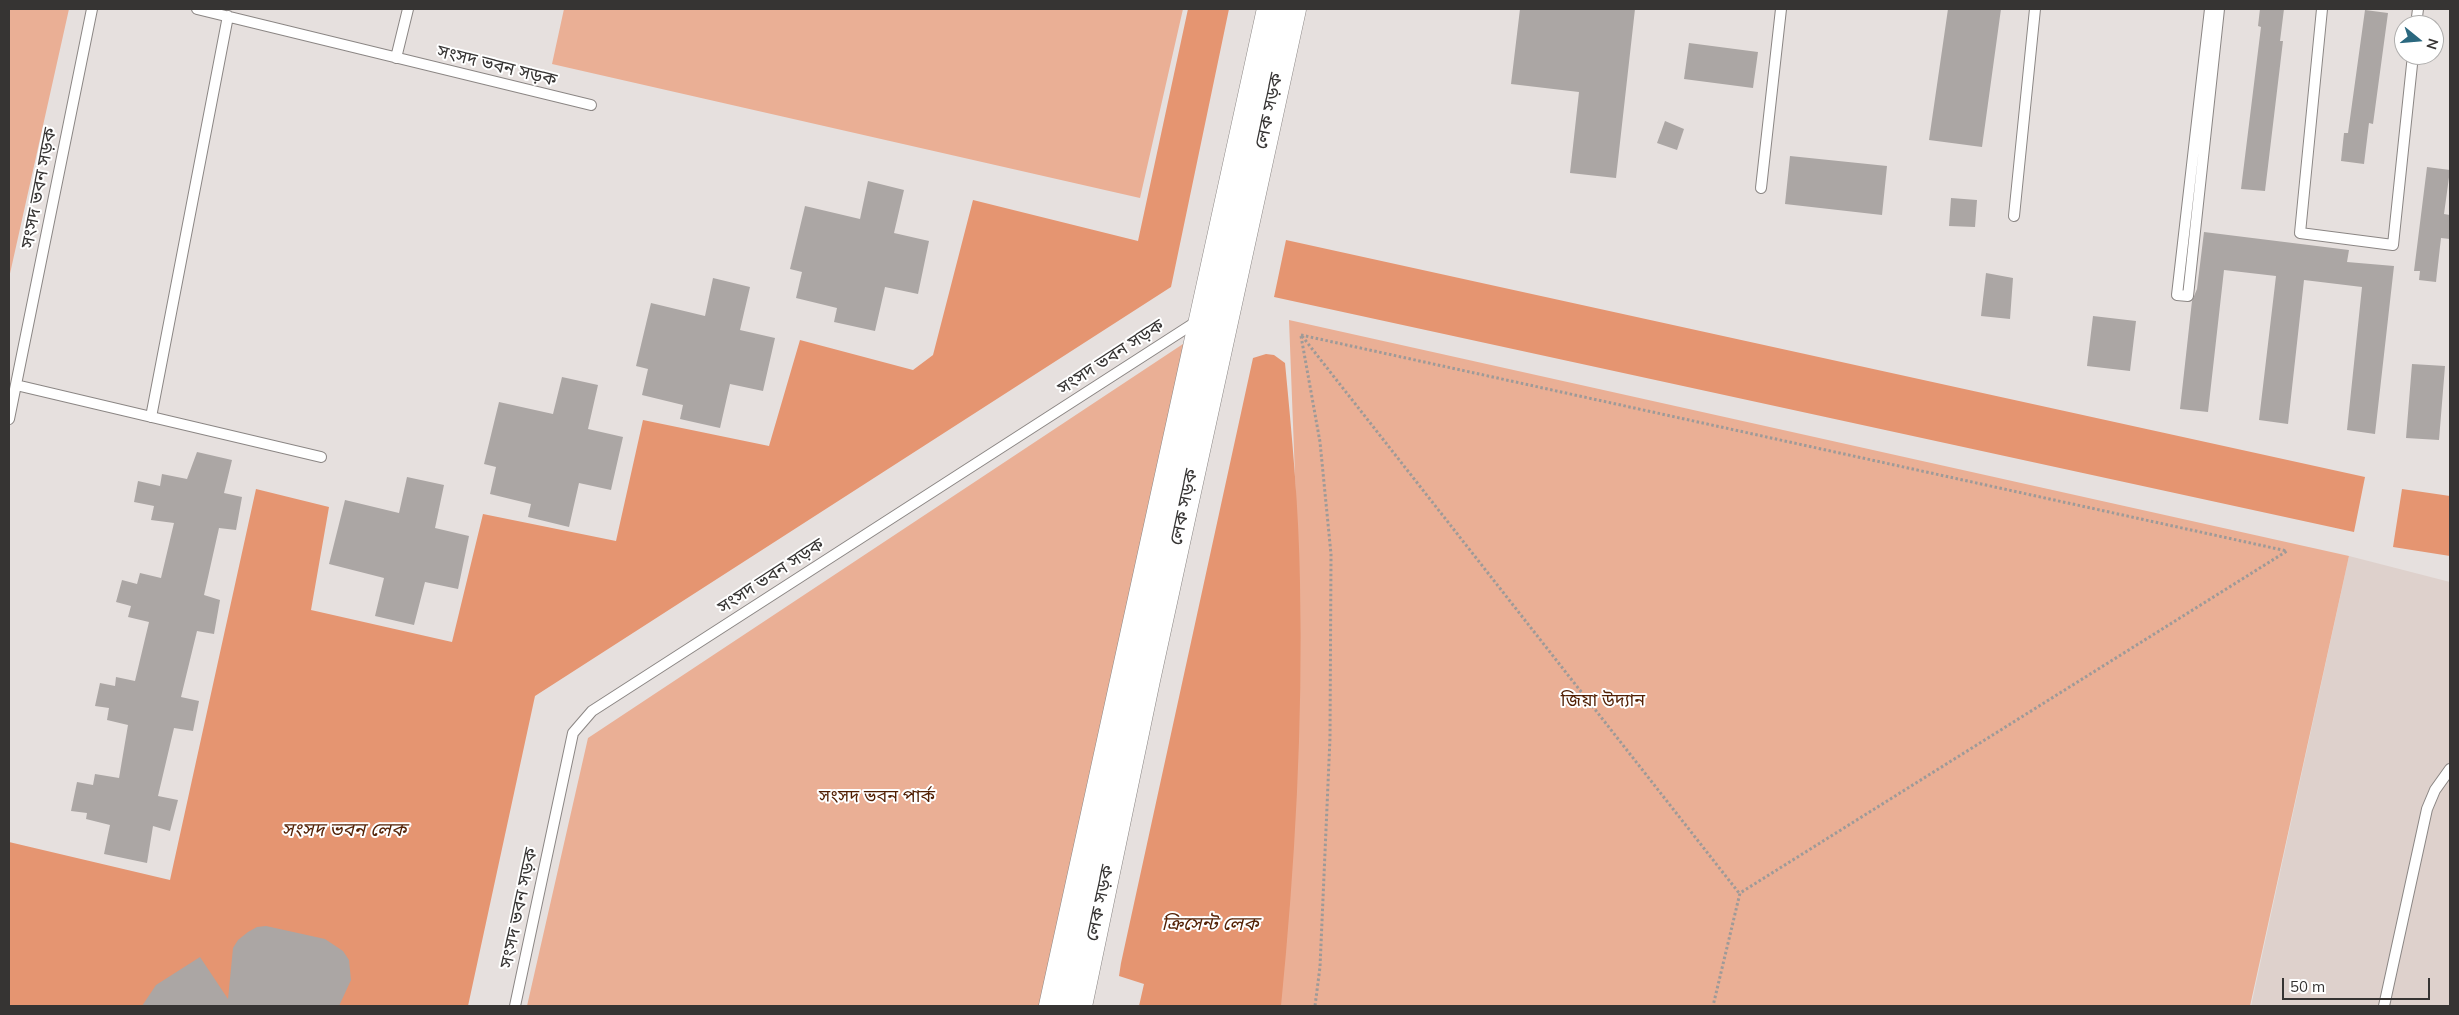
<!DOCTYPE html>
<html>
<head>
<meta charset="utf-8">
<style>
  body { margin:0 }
  #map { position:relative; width:2459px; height:1015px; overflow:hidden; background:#e6e0de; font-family:Mulish,sans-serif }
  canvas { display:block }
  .frame { position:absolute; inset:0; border:10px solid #363433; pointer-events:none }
  .north { position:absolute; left:2394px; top:15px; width:50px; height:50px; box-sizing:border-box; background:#fff; border:1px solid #afaead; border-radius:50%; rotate:107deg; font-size:14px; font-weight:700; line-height:20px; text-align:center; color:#363433 }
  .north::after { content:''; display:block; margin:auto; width:18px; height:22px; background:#2b687f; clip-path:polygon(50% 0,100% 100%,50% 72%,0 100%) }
  .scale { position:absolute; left:2282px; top:978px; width:148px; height:22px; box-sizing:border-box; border:2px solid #363433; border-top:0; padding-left:6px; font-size:15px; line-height:18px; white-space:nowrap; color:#363433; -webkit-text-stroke:4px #fff; paint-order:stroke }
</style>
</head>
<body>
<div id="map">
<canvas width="2459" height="1015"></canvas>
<div class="frame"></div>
<div class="north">N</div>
<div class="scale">50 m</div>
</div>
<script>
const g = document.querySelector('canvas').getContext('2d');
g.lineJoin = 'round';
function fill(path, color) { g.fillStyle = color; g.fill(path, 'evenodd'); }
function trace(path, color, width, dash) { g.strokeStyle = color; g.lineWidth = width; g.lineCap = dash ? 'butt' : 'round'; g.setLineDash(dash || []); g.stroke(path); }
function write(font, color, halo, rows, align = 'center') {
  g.font = font + ' Mulish,"Noto Sans Bengali",sans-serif'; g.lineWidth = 4; g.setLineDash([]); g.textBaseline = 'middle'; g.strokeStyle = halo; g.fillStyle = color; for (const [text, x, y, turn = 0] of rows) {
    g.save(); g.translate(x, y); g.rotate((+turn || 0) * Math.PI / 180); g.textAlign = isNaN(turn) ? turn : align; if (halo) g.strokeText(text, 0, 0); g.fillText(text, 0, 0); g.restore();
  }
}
fill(new Path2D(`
  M 2349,556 L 2450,582 L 2450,1006 L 2251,1006 Z`), '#ded1cc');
fill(new Path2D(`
  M 9,9 L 69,9 L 9,278 Z
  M 564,9 L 1183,9 L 1140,198 L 552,64 Z
  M 1289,320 L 2349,556 L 2250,1006 L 1280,1006 L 1300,607 Z
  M 1189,340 L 1046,1006 L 527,1006 L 588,738 Z`), '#eaaf95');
fill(new Path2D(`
  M 1188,9 L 1229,9 L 1171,287 L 535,696 L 468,1006 L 9,1006 L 9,842 L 170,880 L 256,489 L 329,507 L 311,610 L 452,642 L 483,514 L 616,541 L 643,420 L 769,446 L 800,340 L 913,370 L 933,355 L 973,200 L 1138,241 Z
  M 1286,240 L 2365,477 L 2354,532 L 1274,297 Z
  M 1266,354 L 1274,355 L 1285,363 C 1292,436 1299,509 1300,583 C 1303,724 1295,866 1281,1006 L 1139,1006 L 1144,984 L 1119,976 L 1121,963 L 1253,358 Z
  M 2402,489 L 2450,496 L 2450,556 L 2393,547 Z`), '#e59571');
fill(new Path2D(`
  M 1520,9 L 1635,9 L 1616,178 L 1570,173 L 1579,92 L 1511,84 Z
  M 1948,9 L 2001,9 L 1982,147 L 1929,140 Z
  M 2260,9 L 2284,9 L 2280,41 L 2283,41 L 2265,191 L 2241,189 L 2261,27 L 2258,26 Z
  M 2365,10 L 2388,13 L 2373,124 L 2369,123 L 2364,164 L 2341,161 L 2344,133 L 2348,133 Z
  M 1689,43 L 1758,52 L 1753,88 L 1684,79 Z
  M 1665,121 L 1684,129 L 1677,150 L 1657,143 Z
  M 1790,156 L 1887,166 L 1882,215 L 1785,204 Z
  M 2427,167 L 2450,170 L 2444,214 L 2450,215 L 2450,239 L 2441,238 L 2436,282 L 2419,280 L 2420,271 L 2414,271 Z
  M 868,181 L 904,190 L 894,233 L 929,241 L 918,294 L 885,287 L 875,331 L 834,322 L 837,308 L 796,298 L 802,272 L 790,269 L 805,206 L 860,219 Z
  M 1951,198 L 1977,200 L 1975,227 L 1949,226 Z
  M 2204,232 L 2349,250 L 2347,262 L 2394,266 L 2375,434 L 2347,430 L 2362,287 L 2304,280 L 2288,424 L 2259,420 L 2276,276 L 2224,270 L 2208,412 L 2180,409 L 2192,301 L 2197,289 Z
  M 1986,273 L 2013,278 L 2010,319 L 1981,316 Z
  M 713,278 L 750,287 L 740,330 L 775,338 L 763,391 L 730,384 L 720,428 L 680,419 L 683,405 L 642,395 L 648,369 L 636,366 L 651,303 L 705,316 Z
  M 2093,316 L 2136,321 L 2130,371 L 2087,366 Z
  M 2412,364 L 2445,366 L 2439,440 L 2406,438 Z
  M 562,377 L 598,385 L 588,429 L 623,437 L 611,490 L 579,483 L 569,527 L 528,517 L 531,504 L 490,494 L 496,467 L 484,464 L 499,402 L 553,414 Z
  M 197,452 L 232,460 L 224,493 L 242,497 L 236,530 L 219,528 L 204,595 L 220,600 L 214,634 L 197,631 L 181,697 L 199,701 L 193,731 L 174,728 L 158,796 L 178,800 L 170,831 L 153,826 L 147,863 L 104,854 L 110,825 L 86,819 L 87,813 L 71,811 L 77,782 L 93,785 L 95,774 L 119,778 L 128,725 L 107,720 L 109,708 L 95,706 L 100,683 L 115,686 L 116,677 L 135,681 L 149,622 L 128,617 L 131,606 L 116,602 L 122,580 L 137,584 L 140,573 L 161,578 L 174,523 L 151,520 L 154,506 L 134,502 L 138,481 L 160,486 L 162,474 L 187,479 Z
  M 407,477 L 444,485 L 435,528 L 469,536 L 458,589 L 425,582 L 414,625 L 375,616 L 384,578 L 329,564 L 345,500 L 399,513 Z
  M 266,926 L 325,939 L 343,951 L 349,960 L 351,980 L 339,1006 L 142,1006 L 156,985 L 200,957 L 228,999 L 233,948 L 238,940 L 248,932 L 257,927 Z`), '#aba6a4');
const lane = new Path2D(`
  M 197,9 L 591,105
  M 2210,9 L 2177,295 L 2188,296 L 2219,9
  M 2322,9 L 2300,233 L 2393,245 L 2413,55
  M 2416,25 L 2418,9
  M 396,58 L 408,9
  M 1761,188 L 1781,9
  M 2014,216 L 2035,9
  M 16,385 L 321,457
  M 151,417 L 228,16
  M 9,419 L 92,9
  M 515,1006 L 573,733 L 592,711 L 1199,320
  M 2384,1006 L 2427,809 L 2435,790 L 2450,769`);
const primary = new Path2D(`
  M 1053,1006 L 1271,9
  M 1078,1006 L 1146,680 L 1292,9`);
trace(lane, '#8b8684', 12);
trace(primary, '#8b8684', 29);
trace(new Path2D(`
  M 1301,335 L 2287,551 L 1740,893 L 1713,1006
  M 1301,336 L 1320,442 L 1331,554 L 1330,738 L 1320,967 L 1315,1006
  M 1302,336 L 1739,893`), '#9e9a98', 3, [2.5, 2.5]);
trace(lane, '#fff', 10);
trace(primary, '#fff', 28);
write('18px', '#363433', '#fff', [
  ["সংসদ ভবন সড়ক",497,66,14],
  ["লেক সড়ক",1269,111,-78],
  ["সংসদ ভবন সড়ক",39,188,-79],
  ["সংসদ ভবন সড়ক",1111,357,-33],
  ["লেক সড়ক",1184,507,-78],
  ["সংসদ ভবন সড়ক",771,576,-33],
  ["লেক সড়ক",1100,903,-78],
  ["সংসদ ভবন সড়ক",519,908,-78]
]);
write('18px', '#511f03', '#fff', [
  ["জিয়া উদ্যান",1603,701],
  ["সংসদ ভবন পার্ক",877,797]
]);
write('italic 19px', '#542206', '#fff', [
  ["সংসদ ভবন লেক",344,830],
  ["ক্রিসেন্ট লেক",1210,924]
]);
</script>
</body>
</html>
